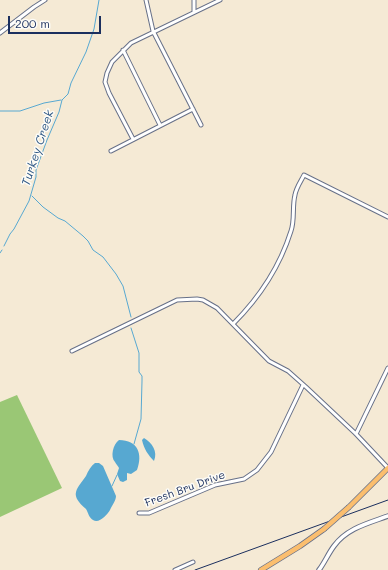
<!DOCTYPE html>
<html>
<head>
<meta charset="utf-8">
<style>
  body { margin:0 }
  #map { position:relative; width:388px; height:570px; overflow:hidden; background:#f5ead5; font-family:Mali,sans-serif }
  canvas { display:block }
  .scale { position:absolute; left:8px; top:16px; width:93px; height:18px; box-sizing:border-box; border:2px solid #1b2f5e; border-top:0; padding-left:5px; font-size:12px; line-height:14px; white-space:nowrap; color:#1b2f5e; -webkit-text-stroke:3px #fdfcf7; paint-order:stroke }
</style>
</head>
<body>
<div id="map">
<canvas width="388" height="570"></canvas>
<div class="scale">200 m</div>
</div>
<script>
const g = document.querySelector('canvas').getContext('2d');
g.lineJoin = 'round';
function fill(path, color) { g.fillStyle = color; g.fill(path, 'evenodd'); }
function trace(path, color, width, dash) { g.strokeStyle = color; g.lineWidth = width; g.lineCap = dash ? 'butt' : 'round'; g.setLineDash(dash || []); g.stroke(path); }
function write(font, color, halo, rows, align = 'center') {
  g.font = font + ' Mali,sans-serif'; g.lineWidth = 3; g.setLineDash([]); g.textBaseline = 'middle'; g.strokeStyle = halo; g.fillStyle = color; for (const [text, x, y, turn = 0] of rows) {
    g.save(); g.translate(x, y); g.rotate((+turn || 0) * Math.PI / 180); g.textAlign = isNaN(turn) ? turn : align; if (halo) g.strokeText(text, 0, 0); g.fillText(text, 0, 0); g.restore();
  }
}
fill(new Path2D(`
  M 17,395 L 62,488 L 0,517 L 0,402 Z`), '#9ac775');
fill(new Path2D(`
  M 144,438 C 152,443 158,451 154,461 C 148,455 144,449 142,440 Z
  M 119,440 C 138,440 143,454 137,470 L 131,474 L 127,473 L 127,480 L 123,482 L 120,481 L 117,474 L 119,468 C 118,466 116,464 115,462 C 110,457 113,444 119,440 Z
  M 95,463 L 99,463 L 103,466 L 116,496 C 116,501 112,505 110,510 C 107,515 99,524 93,520 C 89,518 88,512 86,509 C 70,495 75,491 86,476 C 88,471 91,466 95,463 Z`), '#57a8d1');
trace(new Path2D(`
  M 0,111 L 20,111 L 44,103 L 61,100
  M 32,196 L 43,207 L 58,218 L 65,221 L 83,236 L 88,241 L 93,250 L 103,257 L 116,274 L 123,286 L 131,317
  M 4,246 L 10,234 L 14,229 L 29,201 L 36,177 L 36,170 L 47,140 L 59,112 L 62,100 L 68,94 L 71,83 L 86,52 L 94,29 L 99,0
  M 0,253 L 2,250
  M 131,328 L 139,353 L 139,372 L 142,376 L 142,381 L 141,419 L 134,444
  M 112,486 L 117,475`), '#57a8d1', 1);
const minor = new Path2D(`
  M 146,0 L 153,31 L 201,125
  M 194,0 L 194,12
  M 0,33 L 34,7 L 45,0
  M 123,50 L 160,125
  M 133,139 L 109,93 L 105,82 L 107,73 L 112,62 L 131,43 L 220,0
  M 111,151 L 193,109
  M 233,324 C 259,298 280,266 291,231 C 295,220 292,206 295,195 C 296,188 301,181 304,175 L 388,217
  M 72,351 L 177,300 L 197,299 L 203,300 L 217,308 L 269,361 L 288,371 L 306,387 L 356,434 L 388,468
  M 356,434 L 388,368
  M 139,513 L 149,513 L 215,485 L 244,479 L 257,470 L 271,452 L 303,385
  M 175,570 L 193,562`);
const tertiary = new Path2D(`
  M 319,570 C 325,562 328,554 334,546 C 347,528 369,523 388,516`);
const primary = new Path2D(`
  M 349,507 L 388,468
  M 261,570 L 300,546 L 324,529`);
trace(minor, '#677088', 5);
trace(tertiary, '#677088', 5.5);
trace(primary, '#677088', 6);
trace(minor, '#fff', 3);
trace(tertiary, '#fff', 3.5);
trace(primary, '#fbbe6e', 4.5);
trace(new Path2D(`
  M 195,570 L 388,500`), '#1b2f5e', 1);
const primaryBridge = new Path2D(`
  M 324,529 L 349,507`);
trace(primaryBridge, '#677088', 6, []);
trace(primaryBridge, '#fbbe6e', 4.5);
write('11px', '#1b2f5e', '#fdfcf7', [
  ["Fresh Bru Drive",185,489,-20]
]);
write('italic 12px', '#305986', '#fdfcf7', [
  ["Turkey Creek",38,148,-72]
]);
</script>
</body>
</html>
